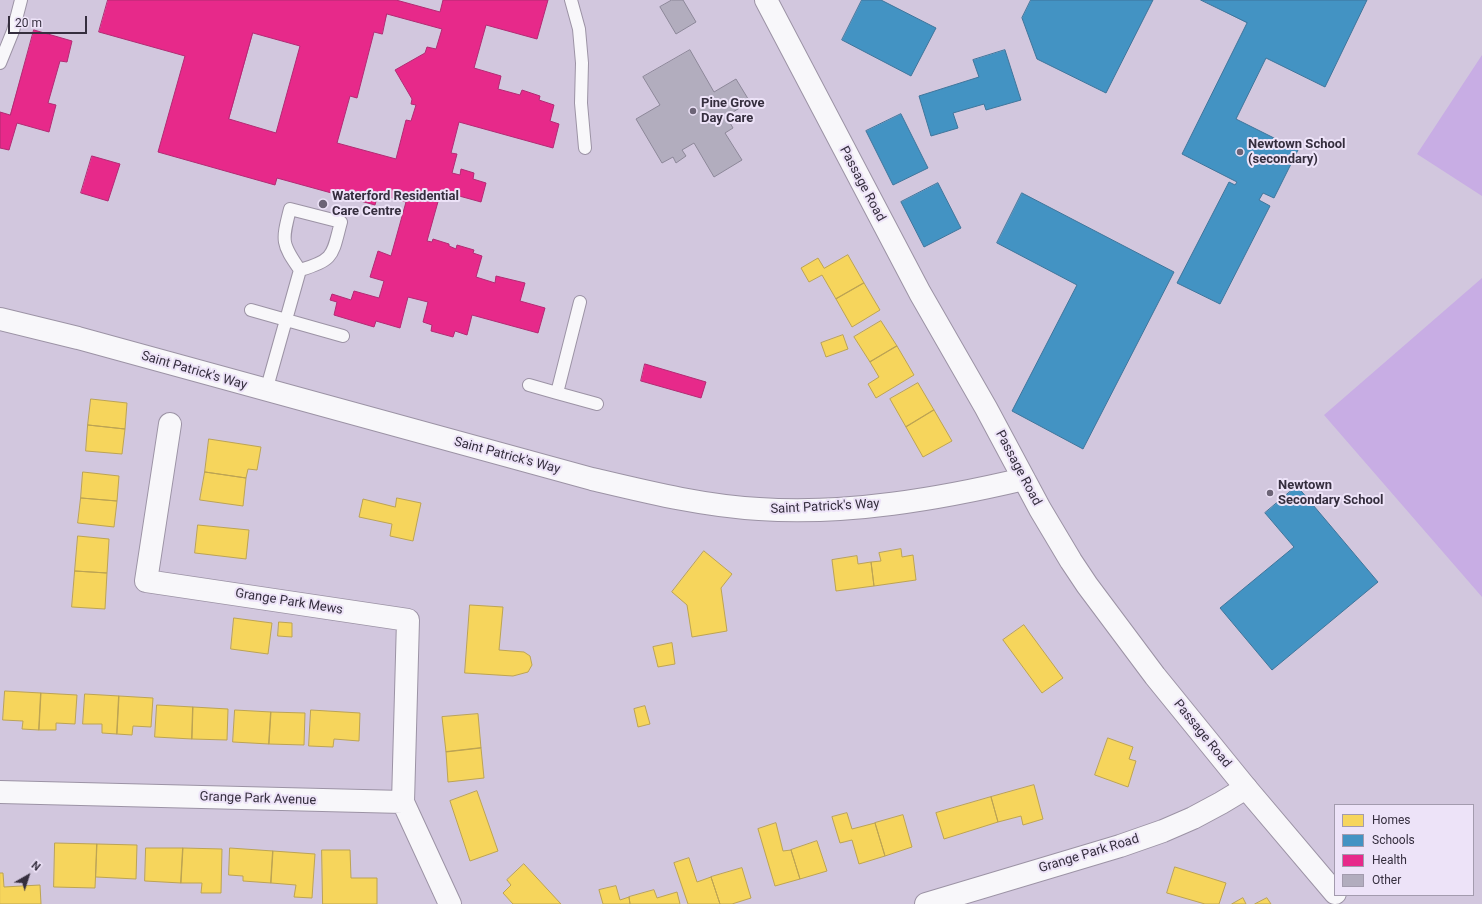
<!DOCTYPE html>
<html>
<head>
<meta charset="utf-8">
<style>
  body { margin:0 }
  #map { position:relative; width:1482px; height:904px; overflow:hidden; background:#d2c7de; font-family:Roboto,sans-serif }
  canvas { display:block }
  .legend { position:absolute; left:1334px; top:804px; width:140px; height:92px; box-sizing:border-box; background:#ede3f8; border:1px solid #a39bae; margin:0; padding:5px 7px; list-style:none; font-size:12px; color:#352e3e }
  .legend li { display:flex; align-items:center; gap:8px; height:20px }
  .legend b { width:20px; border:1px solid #a39bae }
  .north { position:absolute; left:8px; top:856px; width:40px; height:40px; -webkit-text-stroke:3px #ede3f8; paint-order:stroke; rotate:39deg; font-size:11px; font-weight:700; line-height:16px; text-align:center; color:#352e3e }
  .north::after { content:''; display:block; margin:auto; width:14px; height:18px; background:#352e3e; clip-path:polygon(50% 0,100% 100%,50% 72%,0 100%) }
  .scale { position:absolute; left:8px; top:16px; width:79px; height:18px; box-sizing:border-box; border:2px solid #352e3e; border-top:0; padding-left:5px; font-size:12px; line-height:14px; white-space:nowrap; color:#352e3e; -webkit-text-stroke:3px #ede3f8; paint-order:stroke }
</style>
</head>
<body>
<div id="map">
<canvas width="1482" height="904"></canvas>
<ul class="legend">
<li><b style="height:11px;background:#f6d55c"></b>Homes</li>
<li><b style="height:11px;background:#4393c3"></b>Schools</li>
<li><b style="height:11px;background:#e7298a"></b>Health</li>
<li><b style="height:11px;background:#b2adbe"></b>Other</li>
</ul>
<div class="north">N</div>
<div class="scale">20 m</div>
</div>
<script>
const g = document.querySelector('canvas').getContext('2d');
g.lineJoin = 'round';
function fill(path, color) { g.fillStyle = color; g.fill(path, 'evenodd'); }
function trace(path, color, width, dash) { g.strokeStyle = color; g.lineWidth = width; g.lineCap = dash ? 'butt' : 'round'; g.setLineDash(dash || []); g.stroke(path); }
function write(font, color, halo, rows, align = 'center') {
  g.font = font + ' Roboto,sans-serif'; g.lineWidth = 4; g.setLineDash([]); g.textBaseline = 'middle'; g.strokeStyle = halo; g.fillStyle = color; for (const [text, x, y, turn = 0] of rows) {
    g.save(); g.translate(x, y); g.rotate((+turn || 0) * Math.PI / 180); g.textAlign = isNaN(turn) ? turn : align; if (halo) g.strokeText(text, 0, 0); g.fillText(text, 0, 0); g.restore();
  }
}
fill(new Path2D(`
  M 1482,55 L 1482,196 L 1417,154 Z
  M 1482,278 L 1482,597 L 1324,415 Z`), '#c8ade4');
const homes = new Path2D(`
  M 848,255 L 864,283 L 836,299 L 822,275 L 809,282 L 801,268 L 818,258 L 824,268 Z
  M 864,283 L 880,310 L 852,327 L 836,299 Z
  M 881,321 L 897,346 L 870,362 L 854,337 Z
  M 843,335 L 848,349 L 826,357 L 821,343 Z
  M 897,346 L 914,375 L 876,398 L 868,384 L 879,377 L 870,362 Z
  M 918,383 L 934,410 L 906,427 L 890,399 Z
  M 91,399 L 127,403 L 125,429 L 88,425 Z
  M 934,410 L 952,441 L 923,457 L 906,427 Z
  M 88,425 L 125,429 L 122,454 L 86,451 Z
  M 209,439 L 261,447 L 257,470 L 248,469 L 246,478 L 205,472 Z
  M 83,472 L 119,476 L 117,501 L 81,498 Z
  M 205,472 L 246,478 L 243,506 L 200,500 Z
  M 81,498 L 117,501 L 114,527 L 78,523 Z
  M 397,498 L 421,503 L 413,541 L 390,536 L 392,524 L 359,517 L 363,499 L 395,507 Z
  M 198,525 L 249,530 L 246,559 L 195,553 Z
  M 78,536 L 109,539 L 107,573 L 75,571 Z
  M 901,549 L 902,557 L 913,555 L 916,580 L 874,586 L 871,562 L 881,561 L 879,553 Z
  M 704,551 L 732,574 L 721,588 L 727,631 L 692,637 L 687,605 L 672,592 Z
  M 857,556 L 858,564 L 871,562 L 874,586 L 836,591 L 832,560 Z
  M 75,571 L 107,573 L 105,609 L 72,607 Z
  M 470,605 L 503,607 L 499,650 L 524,652 L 530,656 L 532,665 L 528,672 L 513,676 L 465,673 Z
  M 234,618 L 272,623 L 268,654 L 231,649 Z
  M 279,622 L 292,623 L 292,637 L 278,636 Z
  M 1024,625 L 1063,678 L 1042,693 L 1003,640 Z
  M 672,643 L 675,664 L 658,667 L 653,647 Z
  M 5,691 L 41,693 L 39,730 L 22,729 L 23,721 L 3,720 Z
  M 41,693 L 77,695 L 75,724 L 56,723 L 56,730 L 39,730 Z
  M 85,694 L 119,696 L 117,734 L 102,733 L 102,724 L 83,724 Z
  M 119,696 L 153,698 L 151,727 L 133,726 L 132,735 L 117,734 Z
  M 157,705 L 193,707 L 192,739 L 155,737 Z
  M 645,706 L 650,724 L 638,727 L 634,709 Z
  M 193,707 L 228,709 L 227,740 L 192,739 Z
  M 235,710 L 271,712 L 269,744 L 233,742 Z
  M 311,710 L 360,713 L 359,741 L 334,739 L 333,747 L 309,746 Z
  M 271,712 L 305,713 L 304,745 L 269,744 Z
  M 478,714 L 481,748 L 446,752 L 442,717 Z
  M 1108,738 L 1133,747 L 1129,759 L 1136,761 L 1128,787 L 1095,775 Z
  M 481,748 L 484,778 L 448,782 L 446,752 Z
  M 1034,785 L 1043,819 L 1023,825 L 1021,816 L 998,822 L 991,797 Z
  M 477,791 L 498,851 L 470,861 L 450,801 Z
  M 991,797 L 998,822 L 944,839 L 936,813 Z
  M 847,813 L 852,829 L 875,823 L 885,856 L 859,864 L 852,840 L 840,843 L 832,817 Z
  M 903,815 L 912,847 L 885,856 L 875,823 Z
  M 776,823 L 783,851 L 791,850 L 800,879 L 775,886 L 758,829 Z
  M 817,841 L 827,871 L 800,879 L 791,850 Z
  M 55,843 L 97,844 L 95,888 L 54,887 Z
  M 97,844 L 137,845 L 136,879 L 96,877 Z
  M 146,848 L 183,848 L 181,883 L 145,881 Z
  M 183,848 L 222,849 L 221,893 L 201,893 L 202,883 L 181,883 Z
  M 230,848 L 273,851 L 271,883 L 243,881 L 243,876 L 229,875 Z
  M 322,850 L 350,850 L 351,878 L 377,878 L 377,904 L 323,904 Z
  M 273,851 L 315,854 L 312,898 L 294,897 L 296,885 L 271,883 Z
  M 689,858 L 697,882 L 711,877 L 720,904 L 688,904 L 674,863 Z
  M 524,864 L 561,904 L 513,904 L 503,893 L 511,885 L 507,880 Z
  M 1175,867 L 1226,883 L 1219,904 L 1205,904 L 1167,893 Z
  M 742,868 L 751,898 L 732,904 L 720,904 L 711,877 Z
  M 0,873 L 3,873 L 4,887 L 40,885 L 41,904 L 0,904 Z
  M 616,886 L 620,900 L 629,897 L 630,904 L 603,904 L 599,890 Z
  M 654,890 L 657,898 L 677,892 L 680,904 L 630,904 L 629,897 Z
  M 1243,898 L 1246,904 L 1232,904 Z
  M 1267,898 L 1271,904 L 1255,904 Z`);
fill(homes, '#f6d55c');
trace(homes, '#bca353', 1);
const schools = new Path2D(`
  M 862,0 L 881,0 L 936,28 L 911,76 L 842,40 Z
  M 1031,0 L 1153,0 L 1106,93 L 1037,59 L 1022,18 Z
  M 1201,0 L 1367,0 L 1325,87 L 1266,58 L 1236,119 L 1298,150 L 1274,198 L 1263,193 L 1259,200 L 1270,206 L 1220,304 L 1177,283 L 1229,182 L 1235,185 L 1237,182 L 1182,154 L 1247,23 Z
  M 1005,50 L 1021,100 L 986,110 L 984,104 L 953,113 L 958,128 L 931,136 L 919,96 L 979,77 L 973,60 Z
  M 901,114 L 928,168 L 893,185 L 866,131 Z
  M 938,183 L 961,228 L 924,247 L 901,202 Z
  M 1022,193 L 1174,272 L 1083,449 L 1012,411 L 1077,285 L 997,243 Z
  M 1297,486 L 1378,582 L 1272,670 L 1220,608 L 1294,547 L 1265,513 Z`);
fill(schools, '#4393c3');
trace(schools, '#3f759b', 1);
const health = new Path2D(`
  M 108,0 L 396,0 L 440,12 L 443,0 L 548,0 L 537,39 L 486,25 L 474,68 L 501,76 L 498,89 L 520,95 L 522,90 L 540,96 L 539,100 L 554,105 L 550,121 L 559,124 L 553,148 L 459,122 L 451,153 L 457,154 L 452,173 L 460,175 L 461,169 L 474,173 L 473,179 L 486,183 L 481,202 L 441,191 L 427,241 L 432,242 L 433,239 L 449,244 L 449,246 L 456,249 L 457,245 L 474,250 L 473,253 L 482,256 L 476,277 L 495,283 L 496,276 L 525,283 L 520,301 L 545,308 L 538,333 L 472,315 L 467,335 L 455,331 L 453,337 L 431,331 L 432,325 L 423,322 L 428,302 L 408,297 L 400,328 L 376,321 L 374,327 L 334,315 L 337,302 L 330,300 L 332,294 L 351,300 L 354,291 L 379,298 L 384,281 L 370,277 L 378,251 L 391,256 L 406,202 L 378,194 L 375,205 L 277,178 L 275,185 L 158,152 L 185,56 L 99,32 ZM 387,14 L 442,29 L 436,49 L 427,47 L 425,53 L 395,70 L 412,99 L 411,104 L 416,105 L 411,121 L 406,120 L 396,159 L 337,143 L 350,96 L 357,98 L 374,32 L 382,34 ZM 253,33 L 300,46 L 276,133 L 229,119 Z
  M 34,30 L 72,41 L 67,62 L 60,61 L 48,103 L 56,105 L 49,132 L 17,123 L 9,150 L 0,148 L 0,112 L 10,115 Z
  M 92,156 L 120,164 L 108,201 L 81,193 Z
  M 645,364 L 706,382 L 701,398 L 641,381 Z`);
fill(health, '#e7298a');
trace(health, '#b22a73', 1);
const building = new Path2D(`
  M 672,0 L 683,0 L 696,22 L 676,34 L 660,7 Z
  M 690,50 L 714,92 L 736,79 L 750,102 L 726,116 L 733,128 L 725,133 L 742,160 L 714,177 L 694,143 L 682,150 L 686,156 L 676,163 L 673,157 L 662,163 L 636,119 L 660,105 L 643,77 Z`);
fill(building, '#b2adbe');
trace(building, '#8c8798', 1);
const service = new Path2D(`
  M 571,0 L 579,29 L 582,63 L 581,103 L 585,148
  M 0,63 L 13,31 L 21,0
  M 251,310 L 343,336
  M 529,385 L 557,393 L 580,302
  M 266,391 L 300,270 C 281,243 282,241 290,209 L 341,222 C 332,255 335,260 300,270
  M 557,393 L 597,404`);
const minor = new Path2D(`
  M 170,424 L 146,581 L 408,620 L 403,802
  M 0,792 L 403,802 L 450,904
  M 926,904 L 1120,846 L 1163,831 L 1193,818 L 1221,803 L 1246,788`);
const secondary = new Path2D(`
  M 766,0 L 920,293 L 986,408 L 1040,509 L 1071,561 L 1087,585 L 1155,676 L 1246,788 L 1335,893
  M 0,319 L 78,338 L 592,479 C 647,492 703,506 759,509 C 847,515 939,499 1024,479`);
trace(service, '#9c93a5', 14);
trace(minor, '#9c93a5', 24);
trace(secondary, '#9c93a5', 24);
trace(service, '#f8f7fa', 12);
trace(minor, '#f8f7fa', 22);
trace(secondary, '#f8f7fa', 22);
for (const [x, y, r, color] of [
  [693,111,4,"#6c6476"],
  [1240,152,4,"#6c6476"],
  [323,204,5,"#6c6476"],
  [1270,493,4,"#6c6476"]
]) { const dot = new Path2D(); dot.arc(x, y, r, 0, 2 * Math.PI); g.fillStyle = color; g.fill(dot); trace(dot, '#ede3f8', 1.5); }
write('bold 13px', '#352e3e', '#ede3f8', [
  ["Pine Grove",701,104],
  ["Day Care",701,119],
  ["Newtown School",1248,145],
  ["(secondary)",1248,160],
  ["Waterford Residential",332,197],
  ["Care Centre",332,212],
  ["Newtown",1278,486],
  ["Secondary School",1278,501]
], 'left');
write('13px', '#352e3e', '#ede3f8', [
  ["Passage Road",862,184,62],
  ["Saint Patrick's Way",194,371,16],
  ["Saint Patrick's Way",507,456,15],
  ["Passage Road",1018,468,62],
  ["Saint Patrick's Way",825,507,-3],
  ["Grange Park Mews",289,602,9],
  ["Passage Road",1202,734,51],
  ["Grange Park Avenue",258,799,2],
  ["Grange Park Road",1089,854,-17]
]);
</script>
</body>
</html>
